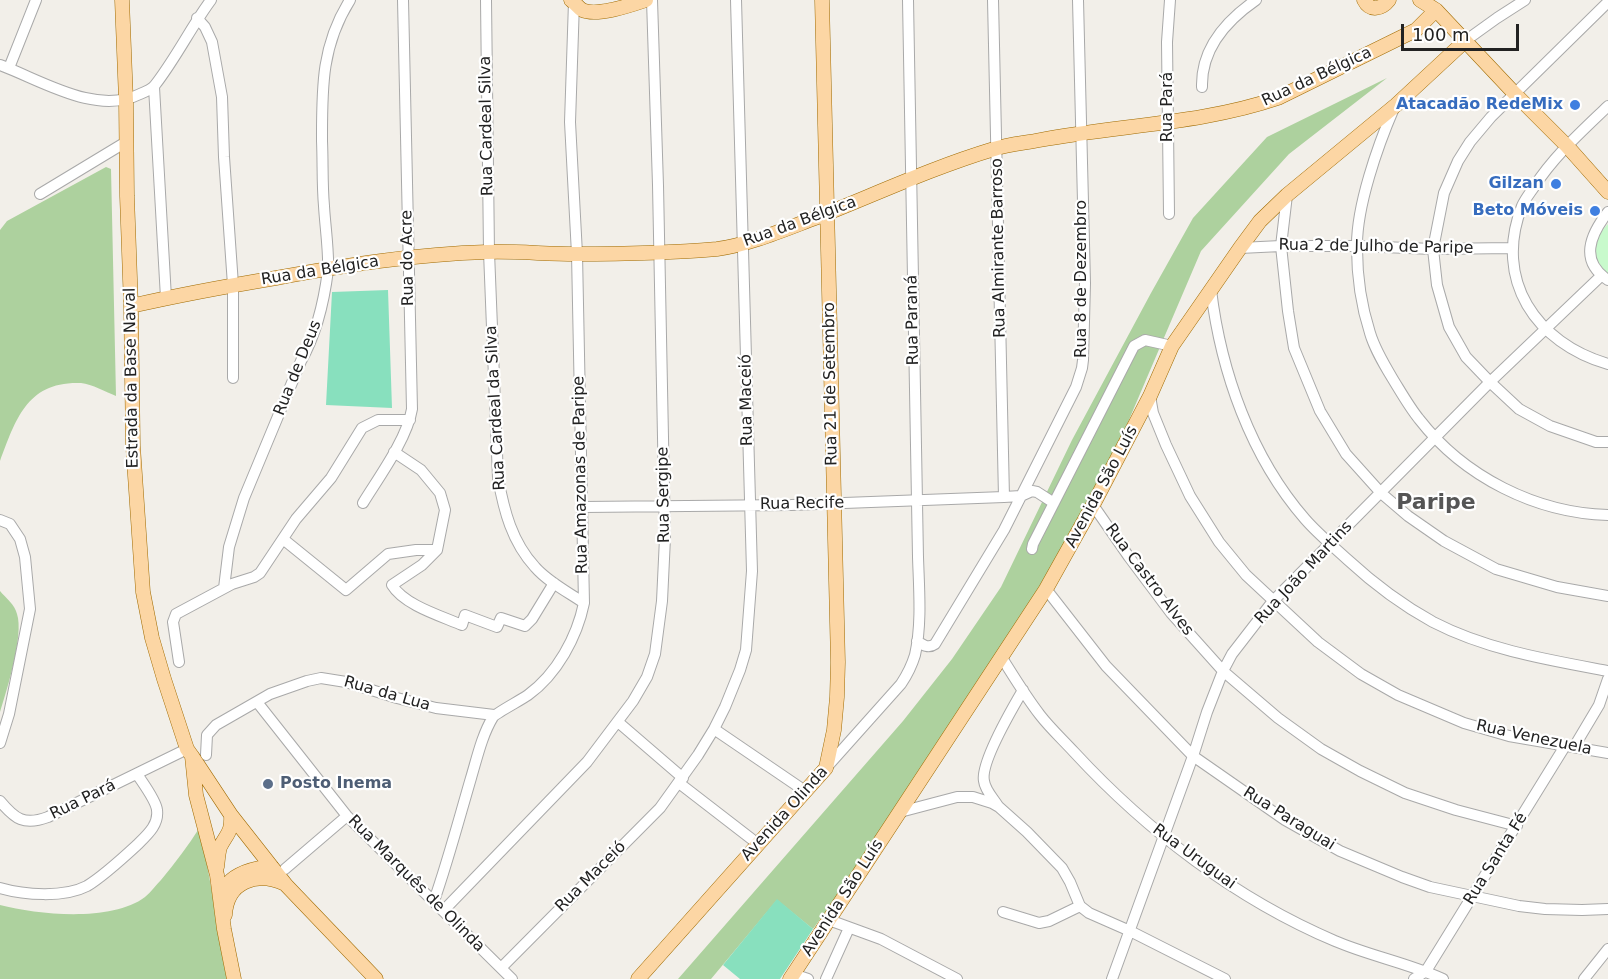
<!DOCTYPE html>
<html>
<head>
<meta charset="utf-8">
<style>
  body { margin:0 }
  #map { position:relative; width:1608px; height:979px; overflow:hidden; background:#f2efe9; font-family:"DejaVu Sans",sans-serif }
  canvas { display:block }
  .scale { position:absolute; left:1401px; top:24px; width:118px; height:27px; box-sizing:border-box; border:3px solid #222; border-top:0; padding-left:8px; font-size:18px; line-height:21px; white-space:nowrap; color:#222; -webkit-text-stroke:4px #fff; paint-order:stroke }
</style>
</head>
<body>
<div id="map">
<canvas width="1608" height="979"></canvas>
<div class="scale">100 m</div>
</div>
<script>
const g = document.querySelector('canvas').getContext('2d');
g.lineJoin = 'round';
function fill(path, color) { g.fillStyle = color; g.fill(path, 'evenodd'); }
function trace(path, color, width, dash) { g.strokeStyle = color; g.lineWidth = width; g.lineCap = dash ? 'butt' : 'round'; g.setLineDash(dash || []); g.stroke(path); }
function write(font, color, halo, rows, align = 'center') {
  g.font = font + ' "DejaVu Sans",sans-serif'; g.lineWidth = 4.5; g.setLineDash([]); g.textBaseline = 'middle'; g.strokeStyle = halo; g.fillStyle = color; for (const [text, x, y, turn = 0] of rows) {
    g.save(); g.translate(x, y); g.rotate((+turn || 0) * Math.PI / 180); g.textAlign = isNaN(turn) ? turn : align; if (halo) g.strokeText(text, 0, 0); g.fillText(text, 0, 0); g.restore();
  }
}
fill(new Path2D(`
  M 1387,78 L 1289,154 L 1201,251 L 1093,504 L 898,812 L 813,929 L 777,900 L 711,979 L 678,979 L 903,721 L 952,659 L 1001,587 L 1072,440 L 1151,293 L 1193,218 L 1267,137 Z
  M 106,167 L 111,169 L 116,396 C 106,392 92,384 81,383 C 27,381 16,419 0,461 L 0,230 L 7,221 Z
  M 0,591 C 6,598 15,605 17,614 C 24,635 7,690 0,712 Z
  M 200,827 L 228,979 L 0,979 L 0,905 C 39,915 112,922 145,897 C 151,892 156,885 161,880 C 175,863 188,846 200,827 Z`), '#add19e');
fill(new Path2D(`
  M 1608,224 L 1608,279 C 1603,276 1602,273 1600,268 C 1592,250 1594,238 1608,224 Z`), '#c8facc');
fill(new Path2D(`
  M 388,290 L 392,408 L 326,405 L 332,292 Z
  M 777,899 L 813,929 L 780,979 L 740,979 L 723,965 Z`), '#88e0be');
const minor = new Path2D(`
  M 486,0 L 489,252 L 498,478 C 504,511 512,542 535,567 C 548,582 568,592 584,603
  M 993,0 L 1004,497
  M 1608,2 L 1491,117 L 1470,142 L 1458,161 L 1444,193 L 1433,249 L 1437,285 L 1449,327 L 1466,357 L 1490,382 L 1519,409 L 1550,426 L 1596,442 L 1608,442
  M 197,18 L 205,27 L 212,42 L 222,97 L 224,157 L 233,285 L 233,378
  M 1465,41 L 1497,18 L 1525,0
  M 0,65 C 41,80 96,116 140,94 C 145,92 152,89 155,85 C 176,58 191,27 211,0
  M 9,68 L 36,0
  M 154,87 L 166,298
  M 1202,87 C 1201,49 1227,20 1256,0
  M 1608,106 C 1581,132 1554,156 1534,187 C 1530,193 1525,199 1522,206 C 1493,280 1536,343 1608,364
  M 1394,108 C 1378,145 1356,207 1357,248 C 1357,276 1361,305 1370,333 C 1375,350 1385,366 1394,381 C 1402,394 1410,408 1419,419 C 1464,477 1536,513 1608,515
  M 40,194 L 126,142
  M 1287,195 L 1281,246 L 1288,311 L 1294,348 L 1320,411 L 1346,454 L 1381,493 L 1408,516 L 1444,541 L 1496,569 L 1557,587 L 1608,596
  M 1608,212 C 1590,235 1579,261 1608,280
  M 1169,214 L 1167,42 L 1170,0
  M 1240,248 L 1281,246 L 1357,246 L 1433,249 L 1511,248
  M 1211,290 C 1221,372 1251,457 1305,519 C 1318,534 1334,547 1348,560 C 1374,584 1402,605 1433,622 C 1487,650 1549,660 1608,671
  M 1150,396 L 1153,413 L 1166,445 L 1190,496 L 1219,542 L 1246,575 L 1318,642 L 1361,674 L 1398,695 L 1464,723 L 1509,736 L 1608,753
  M 394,452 L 421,470 L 440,493 L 445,510 L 437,550 L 422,565 L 392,585 C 404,605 441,616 462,625 L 465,615 L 497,627 L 501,618 L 525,626 L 532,619 L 554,583
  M 363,503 C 379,477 407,439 412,409 L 403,0
  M 1093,505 L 1129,557 L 1171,613 L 1223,671 L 1278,718 L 1321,749 L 1360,771 L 1405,793 L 1456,810 L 1517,826
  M 583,507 L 791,505 L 1004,497 L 1021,496 L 1032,491 L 1037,492 L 1054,503
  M 0,520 L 10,524 L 20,539 L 25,557 L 30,609 L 9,714 L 0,743
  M 283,539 L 346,590 L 388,554 L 416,550 L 437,550
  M 1032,549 L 1033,544 L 1134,346 L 1145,340 L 1172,346
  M 224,588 L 229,547 L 244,498 L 301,361 C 317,333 324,302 328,270 C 329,251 325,225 324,206 C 322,184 323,163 322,141 C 322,89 321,46 350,0
  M 1046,589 L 1106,666 L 1193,756 L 1285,820 L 1340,851 L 1402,877 L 1430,887 L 1519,906 L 1545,909 L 1582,910 L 1608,909
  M 917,641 C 923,645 928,649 935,644 L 1004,530 L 1076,387 L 1082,368 L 1083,360 L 1085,283 L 1078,0
  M 1002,658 C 1014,677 1026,697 1040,715 C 1050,728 1063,740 1074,752 C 1147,831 1236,899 1335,941 C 1370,956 1408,963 1443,979
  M 179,662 L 173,622 L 176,614 L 232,584 L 254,577 L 260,573 L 296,519 L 331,478 L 362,428 L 378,420 L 410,420
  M 257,702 L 347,816 L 512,979
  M 618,722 L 683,778
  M 714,729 L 805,791
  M 1574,747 L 1599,705 L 1608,679
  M 206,755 L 207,735 L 216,725 L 270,694 L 307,681 L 321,678 L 346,682 L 397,698 L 436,708 L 494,715
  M 826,768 L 901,684 C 907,675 912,665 915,655 C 922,624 919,589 918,557 L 908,0
  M 679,783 L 758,844
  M 0,801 C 15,819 24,826 48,817 L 187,749
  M 998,806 C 993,798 985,790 984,781 C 980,763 1013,707 1023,690
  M 900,812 L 957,797 L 973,797 L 992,803 L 999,807 L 1027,832 L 1062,868 L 1070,882 L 1080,906 L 1089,913 L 1130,931 L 1225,979
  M 285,869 L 347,816
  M 0,888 C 24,895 64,898 87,886 C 102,877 124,857 137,845 C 147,835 159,825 157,810 C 156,800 142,782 137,774
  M 434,901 C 448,861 459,819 471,778 C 477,758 482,735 493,717 C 496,713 521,700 528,695 C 557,674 577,637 584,603 L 577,254 L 570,122 L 574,2
  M 443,911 L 587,762 L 633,701 L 647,677 L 655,654 L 662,601 L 665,538 L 658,185 L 652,0
  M 1003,912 L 1039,923 L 1049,921 L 1080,906
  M 829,920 L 881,939 L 957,979
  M 501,968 L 660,808 L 698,755 L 714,729 L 725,707 L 740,670 L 746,650 L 752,571 L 736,0
  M 793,974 L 808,979
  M 826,979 L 849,928
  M 1112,979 L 1193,756 L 1207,712 L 1223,671 L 1232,654 L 1273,601 L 1490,382 L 1601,276
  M 1414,979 L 1426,971 L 1565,746
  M 1584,979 L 1608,949`);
const major = new Path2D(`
  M 122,0 L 126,100 L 127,196 L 131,306 L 133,446 L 143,592 L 152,638 L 164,679 L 187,749 L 192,756 L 231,815 L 286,885 L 376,979
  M 571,0 C 575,3 579,8 582,10 C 597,17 631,5 646,0
  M 1364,0 C 1370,12 1382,9 1389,0
  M 1420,0 L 1436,10 L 1515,94 L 1567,146 L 1608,192
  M 131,306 C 179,295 228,286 276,278 C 346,265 416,254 487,252 C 516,251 546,254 575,254 C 622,254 670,253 717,249 C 749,245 788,228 818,217 C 876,194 934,167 994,149 C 1009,144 1025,143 1040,140 C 1119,125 1202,124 1278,98 L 1416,30 L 1436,10
  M 192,756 L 196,795 L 217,875 L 224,929 L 234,979
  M 217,867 C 218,860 218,854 220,847 C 227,833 232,833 231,815
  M 222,901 C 222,875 251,869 271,866
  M 225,915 C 227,881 257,871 285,884
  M 638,979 L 826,768 L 834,730 L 837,697 L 838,662 L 822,0
  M 790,979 L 1046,589 L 1093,505 L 1150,396 L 1172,346 L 1240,248 L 1260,221 L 1287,195 L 1396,105 L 1465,41`);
trace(minor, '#a9a9a9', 12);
trace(major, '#a06b00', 15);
trace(minor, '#fff', 10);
trace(major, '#fcd6a4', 14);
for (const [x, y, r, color] of [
  [1575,105,6,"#3f7fe0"],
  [1556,184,6,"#3f7fe0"],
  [1595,211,6,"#3f7fe0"],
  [268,784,6,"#5c6f8a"]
]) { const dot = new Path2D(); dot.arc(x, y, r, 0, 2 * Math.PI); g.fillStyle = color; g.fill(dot); trace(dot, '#fff', 2); }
write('16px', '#222', '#fff', [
  ["Rua da Bélgica",1317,77,-25],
  ["Rua Pará",1168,107,-90],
  ["Rua Cardeal Silva",487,126,-91],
  ["Rua da Bélgica",800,222,-20],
  ["Rua 2 de Julho de Paripe",1376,247,1],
  ["Rua Almirante Barroso",999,248,-91],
  ["Rua do Acre",408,258,-91],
  ["Rua da Bélgica",320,271,-9],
  ["Rua 8 de Dezembro",1082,279,-90],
  ["Rua Paraná",913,320,-91],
  ["Rua de Deus",298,368,-68],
  ["Estrada da Base Naval",132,378,-91],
  ["Rua 21 de Setembro",831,384,-91],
  ["Rua Maceió",747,400,-91],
  ["Rua Cardeal da Silva",496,408,-93],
  ["Rua Amazonas de Paripe",581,475,-91],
  ["Avenida São Luís",1102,487,-62],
  ["Rua Sergipe",664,495,-91],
  ["Rua Recife",802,504,-1],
  ["Rua João Martins",1304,573,-47],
  ["Rua Castro Alves",1149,580,53],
  ["Rua da Lua",387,694,16],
  ["Rua Venezuela",1534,738,12],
  ["Rua Pará",83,800,-26],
  ["Avenida Olinda",785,814,-48],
  ["Rua Paraguai",1289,819,32],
  ["Rua Uruguai",1194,857,36],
  ["Rua Santa Fé",1496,859,-58],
  ["Rua Maceió",591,877,-45],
  ["Rua Marquês de Olinda",416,884,45],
  ["Avenida São Luís",843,898,-57]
]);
write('bold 16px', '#366cbe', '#fff', [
  ["Atacadão RedeMix",1563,105],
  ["Gilzan",1544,184],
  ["Beto Móveis",1583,211]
], 'right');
write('bold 16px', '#4e5e75', '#fff', [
  ["Posto Inema",280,784]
], 'left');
write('bold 22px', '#555', '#fff', [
  ["Paripe",1436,503]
]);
</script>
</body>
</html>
